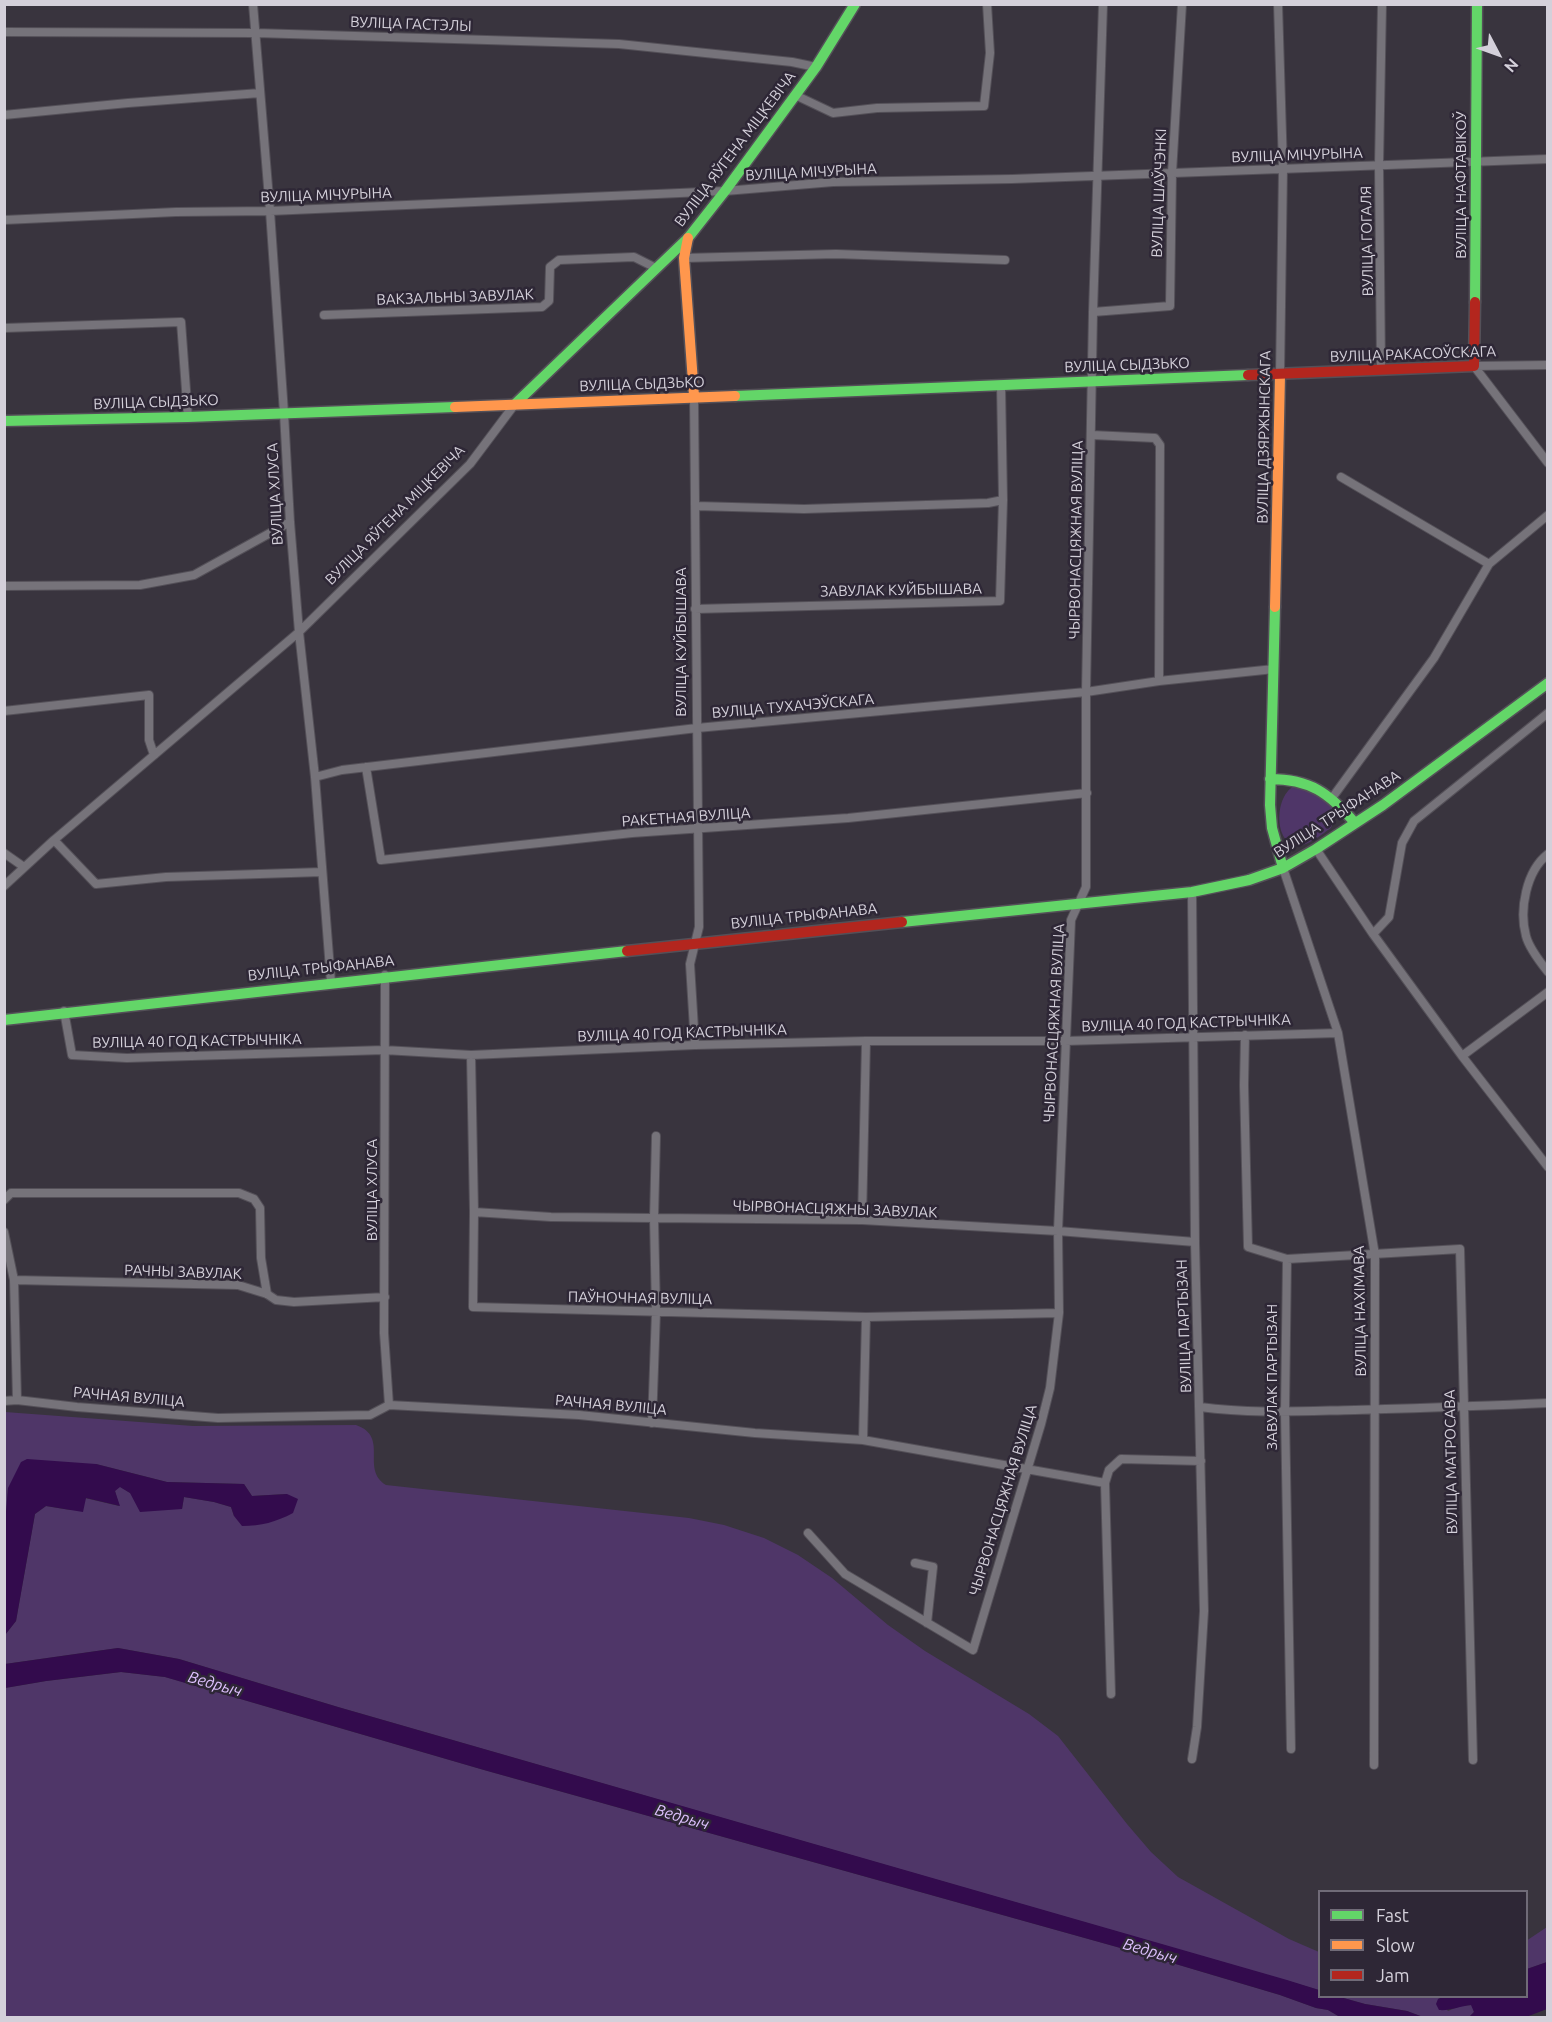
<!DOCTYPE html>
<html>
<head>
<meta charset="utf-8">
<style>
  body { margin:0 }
  #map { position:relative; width:1552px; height:2022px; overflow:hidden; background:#39343e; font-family:Ubuntu,sans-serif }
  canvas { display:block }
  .frame { position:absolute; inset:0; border:6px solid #d4d0da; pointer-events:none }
  .legend { position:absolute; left:1318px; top:1890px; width:210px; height:108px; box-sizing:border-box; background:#2e2736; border:2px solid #706b78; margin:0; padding:8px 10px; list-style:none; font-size:18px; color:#d4d0da }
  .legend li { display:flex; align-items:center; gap:12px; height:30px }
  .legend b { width:30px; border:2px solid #706b78 }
  .north { position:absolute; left:1468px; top:24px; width:60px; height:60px; -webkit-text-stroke:4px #2e2736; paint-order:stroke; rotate:131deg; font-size:16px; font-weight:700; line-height:24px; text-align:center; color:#d4d0da }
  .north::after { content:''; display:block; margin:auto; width:21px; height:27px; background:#d4d0da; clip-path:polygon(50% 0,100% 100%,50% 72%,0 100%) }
</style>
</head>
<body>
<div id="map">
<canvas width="1552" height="2022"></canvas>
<div class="frame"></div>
<ul class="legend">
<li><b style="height:8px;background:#63d668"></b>Fast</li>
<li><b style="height:8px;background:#ff974d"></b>Slow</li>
<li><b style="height:8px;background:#b3261e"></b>Jam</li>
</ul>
<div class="north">N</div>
</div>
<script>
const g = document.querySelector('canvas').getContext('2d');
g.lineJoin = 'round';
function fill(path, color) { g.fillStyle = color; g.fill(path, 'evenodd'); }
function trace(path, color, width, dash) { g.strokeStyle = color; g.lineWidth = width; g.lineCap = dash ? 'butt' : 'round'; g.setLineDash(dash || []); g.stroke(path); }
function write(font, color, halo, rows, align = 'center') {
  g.font = font + ' Ubuntu,sans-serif'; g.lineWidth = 5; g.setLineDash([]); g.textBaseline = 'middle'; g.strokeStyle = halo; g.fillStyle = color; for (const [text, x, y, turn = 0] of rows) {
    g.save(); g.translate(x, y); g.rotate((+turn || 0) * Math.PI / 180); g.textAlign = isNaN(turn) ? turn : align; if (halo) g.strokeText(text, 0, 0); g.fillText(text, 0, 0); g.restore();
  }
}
fill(new Path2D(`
  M 1296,785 C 1309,788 1332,799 1334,814 C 1335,819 1332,824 1331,828 C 1322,834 1312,843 1302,845 C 1274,851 1272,795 1296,785 Z
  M 5,1412 L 193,1426 L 356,1425 C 390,1437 360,1469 386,1485 L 689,1518 L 724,1525 L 764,1538 L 798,1555 L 832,1578 L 888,1625 L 925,1651 L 1029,1714 L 1058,1736 L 1127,1824 L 1151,1852 L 1178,1877 L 1289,1939 L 1319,1952 L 1319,1990 L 338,1707 L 179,1659 L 118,1648 L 5,1664 L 5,1635 L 16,1621 L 35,1514 L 46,1506 L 70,1510 L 85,1498 L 119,1506 L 115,1491 L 119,1486 L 130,1493 L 182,1509 L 184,1497 L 214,1502 L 231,1507 L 234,1516 L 287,1494 L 252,1496 L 244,1484 L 167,1482 L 96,1464 L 8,1488 L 5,1536 Z
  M 121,1672 L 165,1677 L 484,1770 L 1142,1954 L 1280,1995 L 1316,2008 L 1328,2010 L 1340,2017 L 5,2018 L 5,1688 L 46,1681 Z
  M 1547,1927 L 1547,1962 L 1527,1969 L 1526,1941 Z
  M 1340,1997 L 1443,1997 L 1438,1999 L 1448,2011 L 1460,2006 L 1472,2005 L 1474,2012 L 1469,2017 L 1423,2017 L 1407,2011 L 1365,2004 Z`), '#4f3668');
fill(new Path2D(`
  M 27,1459 L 96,1464 L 167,1482 L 244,1484 L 252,1496 L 287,1494 L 298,1499 L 293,1513 C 276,1522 261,1526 242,1526 L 234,1516 L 231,1507 L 214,1502 L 184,1497 L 182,1509 L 140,1512 L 130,1493 L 120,1487 L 115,1491 L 120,1506 L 86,1498 L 83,1512 L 46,1506 L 35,1514 L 16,1621 L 5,1635 L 4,1536 L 8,1488 L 21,1462 Z
  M 118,1648 L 179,1659 L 338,1707 L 1287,1980 L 1319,1990 L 1320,1996 L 1340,1997 L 1365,2004 L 1407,2011 L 1423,2017 L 1340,2017 L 1328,2010 L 1316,2008 L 1280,1995 L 1142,1954 L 484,1770 L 165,1677 L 121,1672 L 46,1681 L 5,1688 L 5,1664 Z
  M 1547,1962 L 1547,2009 L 1526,2017 L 1469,2017 L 1474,2012 L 1471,2005 C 1460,2006 1450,2011 1439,2010 L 1436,2004 L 1438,1999 L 1443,1997 L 1526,1996 L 1527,1969 Z`), '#330b4d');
const street = new Path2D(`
  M 253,4 L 270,211 L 284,413 L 290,522 L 299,632 L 315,777 L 331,982
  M 1278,4 L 1283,168 L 1280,375
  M 4,32 L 256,33 L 619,44 L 792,62 L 816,67
  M 795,95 L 833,113 L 877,108 L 984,106 L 990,53 L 987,4
  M 4,115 L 128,103 L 260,93
  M 4,220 L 176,212 L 270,211 L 725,191 L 833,182 L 1012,179 L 1548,159
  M 684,258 L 836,254 L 1005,260
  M 1093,312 L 1170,306 L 1172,173 L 1182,4
  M 324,315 L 542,307 L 549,301 L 550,267 L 559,260 L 634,257 L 656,268
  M 4,328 L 181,322 L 188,417
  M 1474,366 L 1548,463
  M 1474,366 L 1548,365
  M 1381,370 L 1379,165 L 1382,4
  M 694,396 L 699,927 L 690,964 L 695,1045
  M 1092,435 L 1155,438 L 1160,445 L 1159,681
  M 1341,477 L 1489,564
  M 696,506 L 804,509 L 988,503 L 1003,500
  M 4,586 L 140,585 L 194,575 L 290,522
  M 695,609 L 1000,601 L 1003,500 L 1001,385
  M 4,711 L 149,695 L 149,740 L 154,755
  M 366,767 L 381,860 L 632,833 L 848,818 L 1087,793
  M 315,777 L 342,770 L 697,728 L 1086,692 L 1159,681 L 1274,669
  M 1332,798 L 1434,658 L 1489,564 L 1548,515
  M 54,840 L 96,884 L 166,877 L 322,872
  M 1316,849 L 1373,934 L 1462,1056 L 1548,1167
  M 4,853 L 24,867
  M 1548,854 C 1526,871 1519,910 1526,936 C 1529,948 1540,962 1548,972
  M 1283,868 L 1338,1033 L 1375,1255 L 1374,1765
  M 4,886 L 54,840 L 299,632 L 470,464 L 515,404
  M 1192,892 L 1195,1242 L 1204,1611 L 1197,1727 L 1192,1759
  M 1373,934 L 1389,917 L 1402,843 L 1414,821 L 1548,713
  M 385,975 L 384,1333 L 389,1405
  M 64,1011 L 72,1055 L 127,1058 L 384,1050 L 471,1055 L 695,1045 L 866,1041 L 1065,1041 L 1338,1033
  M 1245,1035 L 1244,1085 L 1248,1247 L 1287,1259 L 1460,1249 L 1473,1760
  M 471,1055 L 474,1212 L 473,1307 L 866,1317 L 1059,1313
  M 1462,1056 L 1548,992
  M 4,1200 L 11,1193 L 239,1193 L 254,1199 L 260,1208 L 261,1258 L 267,1294
  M 474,1212 L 551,1217 L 862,1220 L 1058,1231 L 1195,1242
  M 862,1220 L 866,1041
  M 4,1232 L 14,1280 L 17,1400
  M 1287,1259 L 1285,1412 L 1291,1749
  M 14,1280 L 238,1285 L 267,1294 L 276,1300 L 294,1302 L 385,1297
  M 4,1401 L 17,1400 L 77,1407 L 218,1418 L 370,1415 L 389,1405 L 579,1415 L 755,1433 L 863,1440 L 1105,1483 L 1109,1470 L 1121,1459 L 1201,1461
  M 1200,1407 C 1252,1414 1304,1411 1355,1410 C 1420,1408 1483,1406 1548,1403
  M 652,1423 L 656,1312 L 654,1218 L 656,1136
  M 863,1440 L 866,1317
  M 1105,1483 L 1111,1694
  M 808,1533 L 845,1574 L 973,1650 L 1041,1424 L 1050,1388 L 1059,1313 L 1058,1231 L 1071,920 L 1086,887 L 1086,692 L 1093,312 L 1103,4
  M 915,1563 L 933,1567 L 927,1623`);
const fast = new Path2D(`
  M 1475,302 L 1477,4
  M 735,396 L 1248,375
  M 515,404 L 688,238 L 725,191 L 816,67 L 855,4
  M 4,421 L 188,417 L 455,407
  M 1275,607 L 1270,805 L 1272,828 L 1283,868
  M 1270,779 C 1310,779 1329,793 1355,823
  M 902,922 L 1192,892 L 1249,880 L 1283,868 L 1316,849 L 1383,805 L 1548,683
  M 4,1020 L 627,951`);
const slow = new Path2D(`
  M 688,238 L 684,258 L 694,396
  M 455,407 L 735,396
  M 1275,607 L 1280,375`);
const jam = new Path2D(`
  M 1248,375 L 1474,366 L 1475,302
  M 627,951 L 902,922`);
trace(street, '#545058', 10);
trace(fast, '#545058', 13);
trace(slow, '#545058', 13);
trace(jam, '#545058', 13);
trace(street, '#76737a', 8);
trace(fast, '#63d668', 10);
trace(slow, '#ff974d', 10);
trace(jam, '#b3261e', 10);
write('15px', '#d4d0da', '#2e2736', [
  ["ВУЛІЦА ГАСТЭЛЫ",411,24,2],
  ["ВУЛІЦА ЯЎГЕНА МІЦКЕВІЧА",735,149,-53],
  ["ВУЛІЦА МІЧУРЫНА",1297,155,-2],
  ["ВУЛІЦА МІЧУРЫНА",811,172,-3],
  ["ВУЛІЦА НАФТАВІКОЎ",1461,185,-90],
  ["ВУЛІЦА ШАЎЧЭНКІ",1159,193,-88],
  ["ВУЛІЦА МІЧУРЫНА",326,195,-2],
  ["ВУЛІЦА ГОГАЛЯ",1367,241,-91],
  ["ВАКЗАЛЬНЫ ЗАВУЛАК",455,297,-2],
  ["ВУЛІЦА РАКАСОЎСКАГА",1413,354,-2],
  ["ВУЛІЦА СЫДЗЬКО",1127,365,-2],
  ["ВУЛІЦА СЫДЗЬКО",642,384,-2],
  ["ВУЛІЦА СЫДЗЬКО",156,402,-2],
  ["ВУЛІЦА ДЗЯРЖЫНСКАГА",1264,437,-89],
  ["ВУЛІЦА ХЛУСА",275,494,-93],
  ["ВУЛІЦА ЯЎГЕНА МІЦКЕВІЧА",395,515,-45],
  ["ЧЫРВОНАСЦЯЖНАЯ ВУЛІЦА",1076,540,-89],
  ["ЗАВУЛАК КУЙБЫШАВА",901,590,-1],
  ["ВУЛІЦА КУЙБЫШАВА",681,642,-90],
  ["ВУЛІЦА ТУХАЧЭЎСКАГА",793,706,-5],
  ["ВУЛІЦА ТРЫФАНАВА",1337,814,-33],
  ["РАКЕТНАЯ ВУЛІЦА",686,817,-4],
  ["ВУЛІЦА ТРЫФАНАВА",804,916,-6],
  ["ВУЛІЦА ТРЫФАНАВА",321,968,-6],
  ["ЧЫРВОНАСЦЯЖНАЯ ВУЛІЦА",1054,1023,-87],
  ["ВУЛІЦА 40 ГОД КАСТРЫЧНІКА",1186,1023,-2],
  ["ВУЛІЦА 40 ГОД КАСТРЫЧНІКА",682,1033,-2],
  ["ВУЛІЦА 40 ГОД КАСТРЫЧНІКА",197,1041,-1],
  ["ВУЛІЦА ХЛУСА",372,1190,-90],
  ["ЧЫРВОНАСЦЯЖНЫ ЗАВУЛАК",835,1209,2],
  ["РАЧНЫ ЗАВУЛАК",183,1272,2],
  ["ПАЎНОЧНАЯ ВУЛІЦА",640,1298,1],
  ["ВУЛІЦА НАХІМАВА",1360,1311,-91],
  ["ВУЛІЦА ПАРТЫЗАН",1184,1326,-92],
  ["ЗАВУЛАК ПАРТЫЗАН",1272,1377,-90],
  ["РАЧНАЯ ВУЛІЦА",129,1397,5],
  ["РАЧНАЯ ВУЛІЦА",611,1405,5],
  ["ВУЛІЦА МАТРОСАВА",1451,1462,-91],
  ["ЧЫРВОНАСЦЯЖНАЯ ВУЛІЦА",1003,1500,-73]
]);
write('italic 16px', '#dfc2ff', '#2e2736', [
  ["Ведрыч",215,1684,16],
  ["Ведрыч",682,1817,16],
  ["Ведрыч",1150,1951,16]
]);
</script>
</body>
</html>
